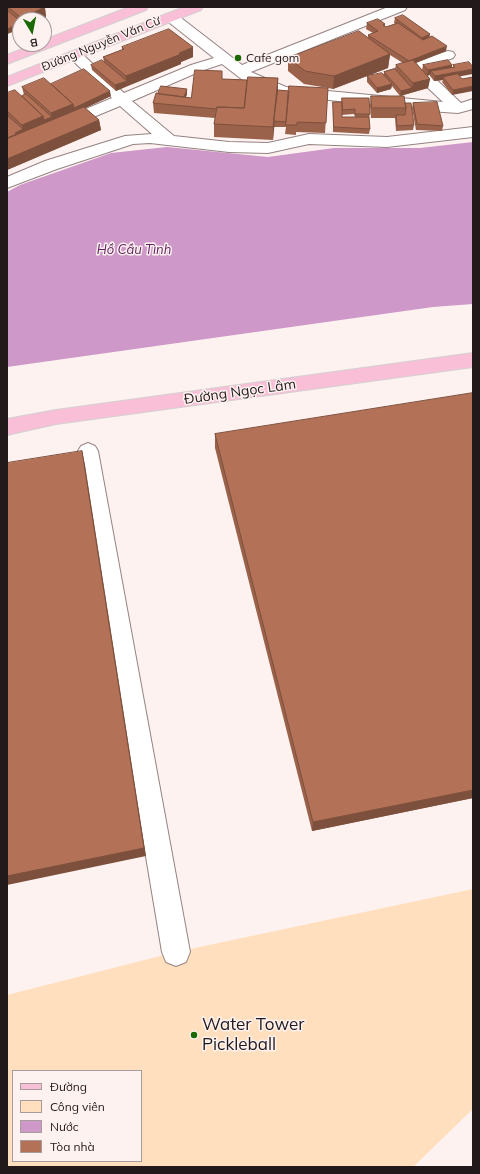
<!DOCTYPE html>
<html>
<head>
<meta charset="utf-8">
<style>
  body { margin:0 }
  #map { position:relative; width:480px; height:1174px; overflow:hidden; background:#fef2f1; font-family:Mulish,sans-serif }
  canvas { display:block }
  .frame { position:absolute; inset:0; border:8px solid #221a1a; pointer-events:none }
  .legend { position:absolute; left:12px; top:1070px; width:130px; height:92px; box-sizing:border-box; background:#fef2f1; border:1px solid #a69c9b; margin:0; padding:5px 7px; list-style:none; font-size:12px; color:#221a1a }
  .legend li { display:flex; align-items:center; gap:8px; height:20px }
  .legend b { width:20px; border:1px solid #a69c9b }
  .north { position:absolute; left:12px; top:12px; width:40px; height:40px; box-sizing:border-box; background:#fef2f1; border:1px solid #a69c9b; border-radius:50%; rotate:170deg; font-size:11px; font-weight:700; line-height:16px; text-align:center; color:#221a1a }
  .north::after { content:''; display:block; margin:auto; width:14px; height:18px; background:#1b6805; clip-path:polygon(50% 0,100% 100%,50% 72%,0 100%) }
</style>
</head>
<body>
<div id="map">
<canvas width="480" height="1174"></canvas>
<div class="frame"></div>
<ul class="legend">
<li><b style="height:5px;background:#f8bfd6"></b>Đường</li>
<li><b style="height:11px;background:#ffdfbe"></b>Công viên</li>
<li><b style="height:11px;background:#ce98c8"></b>Nước</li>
<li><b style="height:11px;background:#b37257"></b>Tòa nhà</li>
</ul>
<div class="north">B</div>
</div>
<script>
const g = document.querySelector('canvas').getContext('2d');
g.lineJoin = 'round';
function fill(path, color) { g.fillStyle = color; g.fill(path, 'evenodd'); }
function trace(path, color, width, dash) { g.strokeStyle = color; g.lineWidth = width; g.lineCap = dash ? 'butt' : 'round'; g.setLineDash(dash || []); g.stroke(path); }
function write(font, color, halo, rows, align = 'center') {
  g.font = font + ' Mulish,sans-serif'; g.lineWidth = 3; g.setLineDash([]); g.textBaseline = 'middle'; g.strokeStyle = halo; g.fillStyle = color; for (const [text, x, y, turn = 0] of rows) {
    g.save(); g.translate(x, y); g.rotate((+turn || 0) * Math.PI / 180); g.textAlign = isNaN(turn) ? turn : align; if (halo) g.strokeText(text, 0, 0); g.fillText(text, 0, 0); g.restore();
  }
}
fill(new Path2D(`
  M 473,889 L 473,1109 L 413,1167 L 7,1167 L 7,995 L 176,952 ZM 13,1071 L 141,1071 L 141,1161 L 13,1161 Z`), '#ffdfbe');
fill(new Path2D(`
  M 473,142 L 473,304 L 433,307 L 7,367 L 7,192 L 20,185 L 111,153 L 167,147 L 268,157 L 334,148 L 420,148 Z`), '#ce98c8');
const minor = new Path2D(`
  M 388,7 L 407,7 L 405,10 L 251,72 L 286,87 L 443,102 L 412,73 L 391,79 L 386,78 L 384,75 L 386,72 L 448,51 L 453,52 L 455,55 L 453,58 L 424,68 L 461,103 L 473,99 L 473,109 L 458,113 L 429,111 L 284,95 L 244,81 L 222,64 L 201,71 L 132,101 L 174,136 L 229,142 L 268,143 L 309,134 L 387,137 L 473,127 L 473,137 L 387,147 L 309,144 L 268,153 L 229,152 L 150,143 L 133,144 L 57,169 L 7,188 L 7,177 L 45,161 L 125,136 L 152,134 L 120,106 L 7,153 L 7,142 L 112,98 L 70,58 L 68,55 L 70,52 L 80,52 L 124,93 L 191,65 L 214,58 L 166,20 L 164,17 L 166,14 L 176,14 L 242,65 Z
  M 88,443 L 95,446 L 98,451 L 190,952 L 186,962 L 176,966 L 166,962 L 162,952 L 78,451 L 81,446 Z`);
const major = new Path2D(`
  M 129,7 L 148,7 L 146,10 L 7,64 L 7,55 L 35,44 L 44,44 L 44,40 Z
  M 184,7 L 203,7 L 201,10 L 7,86 L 7,77 Z
  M 473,353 L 473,367 L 56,424 L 7,435 L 7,419 L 56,410 Z`);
trace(minor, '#958382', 2);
trace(major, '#d3d1d1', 2);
fill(minor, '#fff');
fill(major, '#f8bfd6');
fill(new Path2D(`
  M 7,7 L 47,7 L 45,8 L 46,17 L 40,20 L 20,20 L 20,29 L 7,34 Z
  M 395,18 L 430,37 L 446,51 L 416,63 L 425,73 L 422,70 L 423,65 L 452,65 L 452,67 L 453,67 L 453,65 L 460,77 L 452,95 L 442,82 L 443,80 L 434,81 L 430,76 L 430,75 L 427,75 L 430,79 L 428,88 L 400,96 L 392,86 L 391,89 L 377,93 L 367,82 L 367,76 L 384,75 L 384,72 L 395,69 L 396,65 L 403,63 L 390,55 L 388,68 L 333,89 L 328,88 L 325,133 L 296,132 L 296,135 L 285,134 L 286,127 L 274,127 L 274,125 L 273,140 L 214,137 L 214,124 L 215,118 L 154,113 L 153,103 L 187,89 L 187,94 L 186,97 L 191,98 L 222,79 L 247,80 L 278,78 L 278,90 L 289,91 L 328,88 L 304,84 L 288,71 L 288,58 L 368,38 L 368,35 L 373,33 L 366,29 L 367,23 L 385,24 L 385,27 L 386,27 L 395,24 L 394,23 Z
  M 122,47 L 193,57 L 181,62 L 181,64 L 116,91 L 92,70 L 91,65 L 104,62 L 103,57 L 122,50 Z
  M 51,84 L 111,96 L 85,108 L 99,120 L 101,130 L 7,170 L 7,93 L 22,96 L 24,95 L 22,87 Z
  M 371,96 L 405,103 L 414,125 L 413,130 L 396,131 L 395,118 L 371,118 L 370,106 Z
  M 342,98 L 370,114 L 369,118 L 370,129 L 369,134 L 333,132 L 333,102 L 342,114 ZM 354,114 L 355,117 L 342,117 L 342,115 Z
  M 413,103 L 443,126 L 442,131 L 416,130 L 412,108 Z
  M 473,393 L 473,798 L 312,831 L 215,448 L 215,434 Z`), '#9a624b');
fill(new Path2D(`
  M 38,7 L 47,7 L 45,8 L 46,17 L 40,20 L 22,20 L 22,18 Z
  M 20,24 L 20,29 L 7,34 L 7,29 Z
  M 430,34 L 429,40 L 421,43 L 422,38 Z
  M 447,46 L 446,51 L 408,66 L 409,61 Z
  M 193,47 L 193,57 L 181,62 L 181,64 L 127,86 L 126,76 Z
  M 390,54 L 388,68 L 333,89 L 334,76 Z
  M 452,65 L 451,71 L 431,71 L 430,75 L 427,76 L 428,70 Z
  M 473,69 L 473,74 L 445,79 L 443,77 L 443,80 L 434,81 L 435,76 Z
  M 278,78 L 278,91 L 273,140 L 273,127 Z
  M 430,79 L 428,88 L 400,96 L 401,91 L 412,88 L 413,83 Z
  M 127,81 L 127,86 L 116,91 L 115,85 Z
  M 392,84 L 391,89 L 377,93 L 377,88 Z
  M 473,86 L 473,91 L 452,95 L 453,90 Z
  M 187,89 L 187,94 L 182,106 L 182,101 Z
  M 110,91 L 111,96 L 75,113 L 74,108 Z
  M 73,104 L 75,113 L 53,122 L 51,113 Z
  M 43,116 L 52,117 L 53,122 L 7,144 L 7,138 L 15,133 L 23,129 L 22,125 Z
  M 99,120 L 101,130 L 7,170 L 7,159 Z
  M 82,451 L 85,465 L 146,856 L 7,885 L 7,876 Z
  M 473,790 L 473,798 L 312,831 L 313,822 Z`), '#7d503d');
const building = new Path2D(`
  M 8,7 L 45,7 L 22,18 Z
  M 7,10 L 20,21 L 20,24 L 7,29 Z
  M 403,15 L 430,34 L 422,38 L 395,18 Z
  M 378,19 L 385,24 L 383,25 L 386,27 L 398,23 L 423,40 L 432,36 L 447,46 L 409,61 L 368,35 L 378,31 L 367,23 Z
  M 169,29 L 193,47 L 179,53 L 181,54 L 126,76 L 103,57 L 124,49 L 122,47 Z
  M 359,31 L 390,54 L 334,76 L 305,71 L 288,58 Z
  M 102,60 L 127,81 L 115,85 L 91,65 Z
  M 413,60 L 430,79 L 413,83 L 396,65 Z
  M 448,60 L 452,65 L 428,70 L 423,65 Z
  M 469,62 L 473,67 L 473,69 L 435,76 L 431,71 L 455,67 L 453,65 Z
  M 84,69 L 110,91 L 74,108 L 73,104 L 51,84 Z
  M 395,69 L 412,88 L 401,91 L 384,72 Z
  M 195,70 L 222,71 L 222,79 L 247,80 L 244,108 L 217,107 L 216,109 L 153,103 L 156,93 L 191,98 Z
  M 382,73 L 392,84 L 377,88 L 367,76 Z
  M 458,74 L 462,79 L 473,77 L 473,86 L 453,90 L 443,77 Z
  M 248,77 L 278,78 L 273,127 L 214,124 L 217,107 L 244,108 Z
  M 44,78 L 73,104 L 51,113 L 22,87 Z
  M 161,86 L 187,89 L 184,97 L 158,94 Z
  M 289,86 L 328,88 L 326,123 L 297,122 L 297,125 L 286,125 Z
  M 15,90 L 43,116 L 22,125 L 7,111 L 7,93 Z
  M 278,90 L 289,91 L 286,122 L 274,121 Z
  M 26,94 L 52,117 L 44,120 L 43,116 L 22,96 Z
  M 371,96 L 404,96 L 406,108 L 372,108 Z
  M 342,98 L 369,98 L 370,114 L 355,114 L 355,109 L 343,110 Z
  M 333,102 L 342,102 L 342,117 L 369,117 L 370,129 L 334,127 Z
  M 437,102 L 443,126 L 417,124 L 413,103 Z
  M 405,103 L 411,103 L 414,125 L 397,126 L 396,115 L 405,115 L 406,108 Z
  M 84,107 L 99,120 L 7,159 L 7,139 Z
  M 7,115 L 23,129 L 15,133 L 17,134 L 7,138 Z
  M 473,393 L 473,790 L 313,822 L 215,434 Z
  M 82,451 L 144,848 L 7,876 L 7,463 Z`);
fill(building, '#b37257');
trace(building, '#7d503d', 1);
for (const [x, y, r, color] of [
  [238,58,4,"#1b6805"],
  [194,1035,4,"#1b6805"]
]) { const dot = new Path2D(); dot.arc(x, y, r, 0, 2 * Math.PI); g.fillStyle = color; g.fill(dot); trace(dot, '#fef2f1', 1.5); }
write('12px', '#221a1a', '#fef2f1', [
  ["Đường Nguyễn Văn Cừ",101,44,-22]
]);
write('12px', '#221a1a', '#fef2f1', [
  ["Cafe gom",246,58]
], 'left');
write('italic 13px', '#61215e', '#fef2f1', [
  ["Hồ Cầu Tình",134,250]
]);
write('14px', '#221a1a', '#fef2f1', [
  ["Đường Ngọc Lâm",240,392,-8]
]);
write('17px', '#221a1a', '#fef2f1', [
  ["Water Tower",202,1025],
  ["Pickleball",202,1045]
], 'left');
</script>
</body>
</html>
